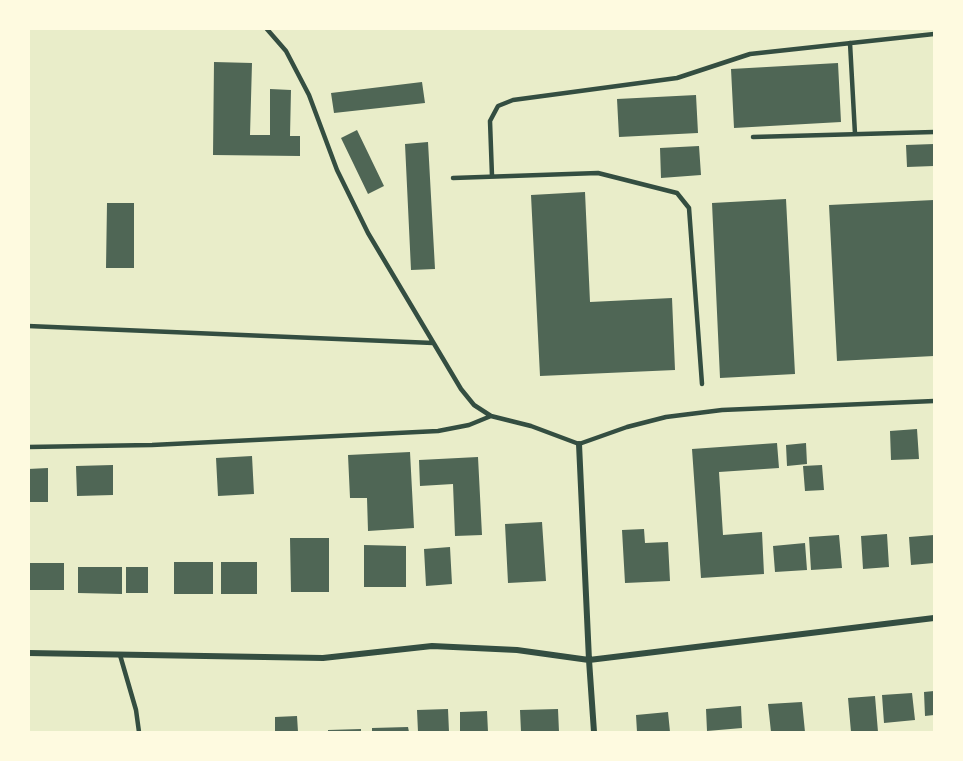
<!DOCTYPE html>
<html>
<head>
<meta charset="utf-8">
<style>
  body { margin:0 }
  #map { position:relative; width:963px; height:761px; overflow:hidden; background:#e9edc9; font-family:Mulish,sans-serif }
  canvas { display:block }
  .frame { position:absolute; inset:0; border:30px solid #fefae0; pointer-events:none }
</style>
</head>
<body>
<div id="map">
<canvas width="963" height="761"></canvas>
<div class="frame"></div>
</div>
<script>
const g = document.querySelector('canvas').getContext('2d');
g.lineJoin = 'round';
function fill(path, color) { g.fillStyle = color; g.fill(path, 'evenodd'); }
function trace(path, color, width, dash) { g.strokeStyle = color; g.lineWidth = width; g.lineCap = dash ? 'butt' : 'round'; g.setLineDash(dash || []); g.stroke(path); }
fill(new Path2D(`
  M 214,62 L 252,63 L 250,135 L 270,135 L 270,89 L 291,90 L 290,136 L 300,136 L 300,156 L 213,155 Z
  M 838,63 L 841,122 L 734,128 L 731,69 Z
  M 422,82 L 425,103 L 334,113 L 331,93 Z
  M 696,95 L 698,133 L 619,137 L 617,99 Z
  M 357,130 L 384,186 L 368,194 L 341,138 Z
  M 428,142 L 435,269 L 411,270 L 405,144 Z
  M 934,144 L 934,166 L 907,167 L 906,145 Z
  M 699,146 L 701,175 L 661,178 L 660,148 Z
  M 585,192 L 590,302 L 672,298 L 675,370 L 540,376 L 531,195 Z
  M 786,199 L 795,374 L 720,378 L 712,203 Z
  M 934,200 L 934,356 L 837,361 L 829,205 Z
  M 107,203 L 134,203 L 134,268 L 106,268 Z
  M 917,429 L 919,459 L 891,460 L 890,431 Z
  M 777,443 L 779,468 L 719,472 L 723,535 L 762,532 L 764,574 L 701,578 L 692,449 Z
  M 806,443 L 807,464 L 787,466 L 786,445 Z
  M 410,452 L 414,528 L 368,531 L 367,498 L 350,498 L 348,455 Z
  M 252,456 L 254,494 L 218,496 L 216,458 Z
  M 478,457 L 482,535 L 455,536 L 453,484 L 420,486 L 419,460 Z
  M 113,465 L 113,495 L 77,496 L 76,466 Z
  M 822,465 L 824,490 L 805,491 L 803,466 Z
  M 48,468 L 48,502 L 28,502 L 28,469 Z
  M 542,522 L 546,581 L 508,583 L 505,524 Z
  M 644,529 L 645,543 L 668,542 L 670,581 L 625,583 L 622,530 Z
  M 887,534 L 889,567 L 863,569 L 861,536 Z
  M 839,535 L 842,568 L 811,570 L 809,537 Z
  M 934,535 L 934,563 L 911,565 L 909,537 Z
  M 290,538 L 329,538 L 329,592 L 291,592 Z
  M 805,543 L 807,570 L 775,572 L 773,546 Z
  M 364,545 L 406,546 L 406,587 L 364,587 Z
  M 450,547 L 452,584 L 426,586 L 424,549 Z
  M 174,562 L 213,562 L 213,594 L 174,594 Z
  M 221,562 L 257,562 L 257,594 L 221,594 Z
  M 28,563 L 64,563 L 64,590 L 28,590 Z
  M 78,567 L 122,567 L 122,594 L 78,593 Z
  M 126,567 L 148,567 L 148,593 L 126,593 Z
  M 934,691 L 934,715 L 925,716 L 924,692 Z
  M 912,693 L 915,720 L 884,723 L 882,695 Z
  M 875,696 L 878,732 L 851,732 L 848,698 Z
  M 802,702 L 805,732 L 771,732 L 768,704 Z
  M 741,706 L 742,728 L 707,731 L 706,709 Z
  M 448,709 L 449,732 L 418,732 L 417,710 Z
  M 558,709 L 559,732 L 521,732 L 520,710 Z
  M 487,711 L 488,732 L 460,732 L 460,712 Z
  M 668,712 L 670,732 L 637,732 L 636,715 Z
  M 297,716 L 298,732 L 275,732 L 275,717 Z
  M 408,727 L 409,732 L 372,732 L 372,728 Z
  M 361,729 L 361,732 L 328,732 L 328,730 Z`), '#4f6655');
trace(new Path2D(`
  M 266,28 L 286,51 L 309,95 L 337,170 L 368,233 L 461,389 L 474,405 L 491,416 L 531,426 L 579,444 L 627,427 L 666,417 L 722,410 L 934,401
  M 850,43 L 855,134
  M 753,137 L 934,132
  M 492,176 L 490,121 L 498,106 L 513,100 L 677,78 L 750,54 L 934,34
  M 453,178 L 598,173 L 677,193 L 689,208 L 702,384
  M 28,326 L 433,343
  M 28,447 L 152,445 L 438,431 L 469,425 L 491,416
  M 120,655 L 136,710 L 139,732`), '#344e41', 4.5);
trace(new Path2D(`
  M 579,444 L 589,660 L 594,732
  M 28,653 L 323,658 L 432,646 L 517,650 L 589,660 L 934,618`), '#344e41', 6);
</script>
</body>
</html>
